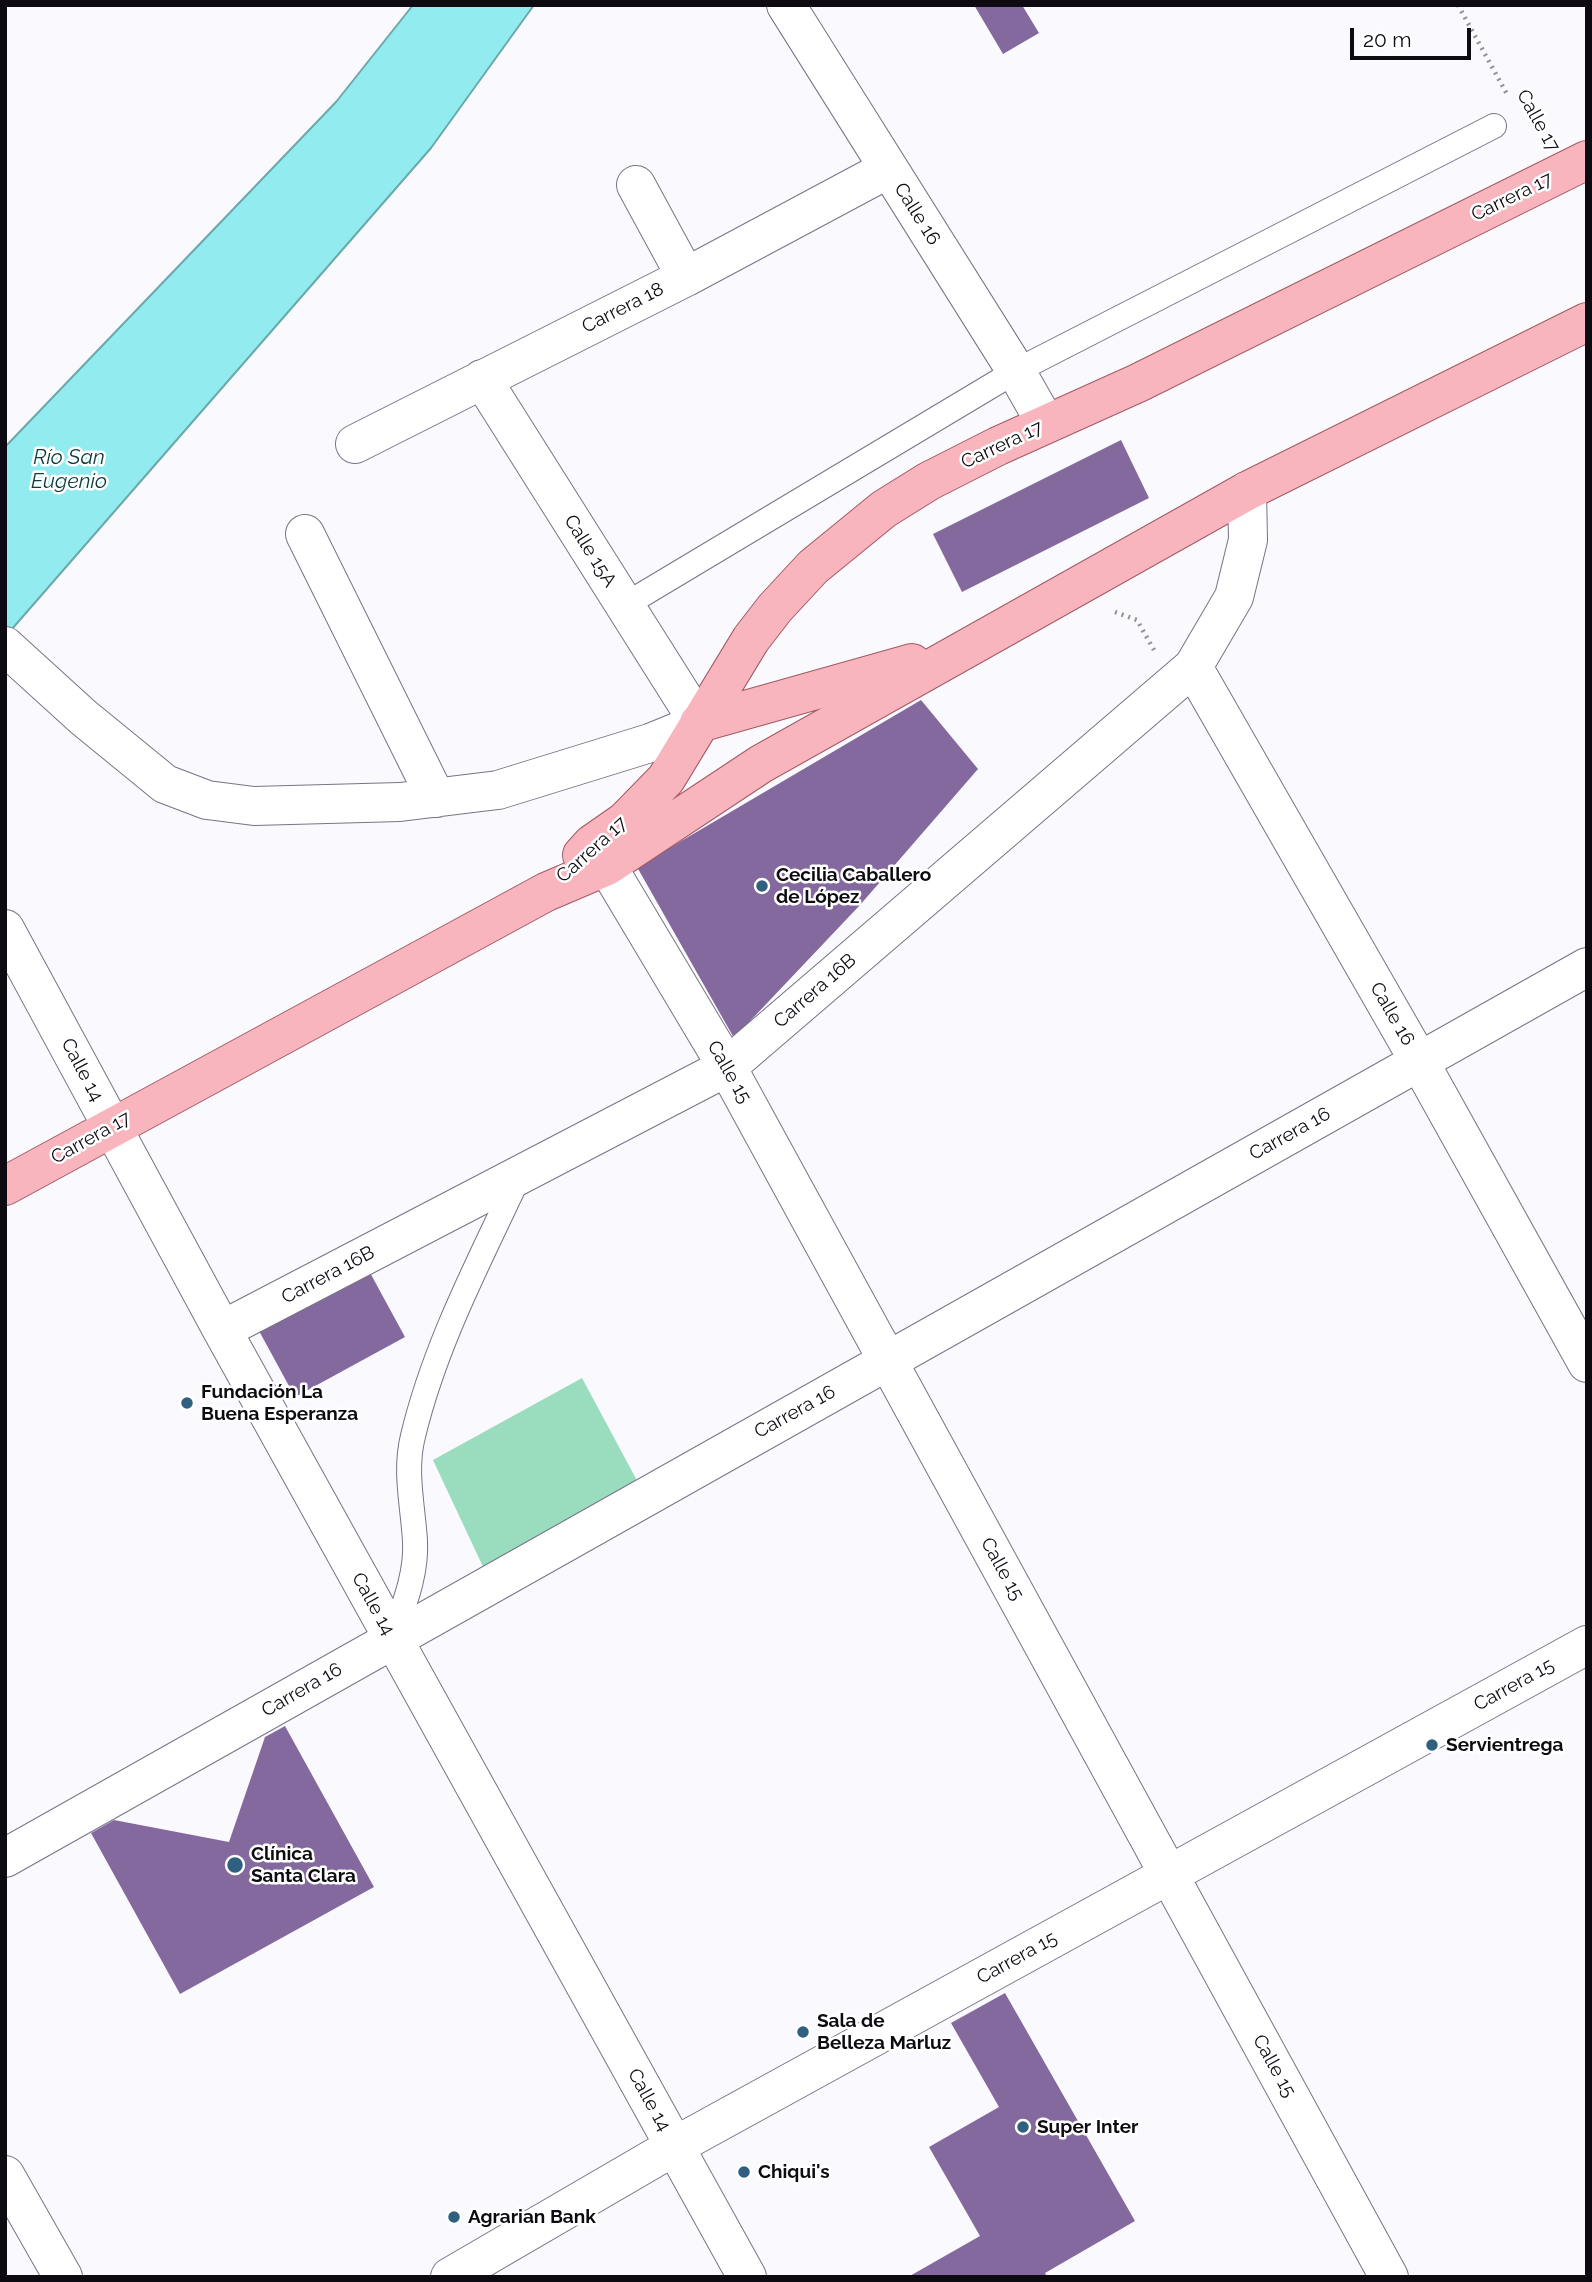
<!DOCTYPE html>
<html>
<head>
<meta charset="utf-8">
<style>
  body { margin:0 }
  #map { position:relative; width:1592px; height:2282px; overflow:hidden; background:#faf9fd; font-family:Raleway,sans-serif }
  canvas { display:block }
  .frame { position:absolute; inset:0; border:7px solid #0d0b11; pointer-events:none }
  .scale { position:absolute; left:1350px; top:28px; width:121px; height:32px; box-sizing:border-box; border:4px solid #0d0b11; border-top:0; padding-left:9px; font-size:21px; line-height:24px; white-space:nowrap; color:#0d0b11; -webkit-text-stroke:5px #fff; paint-order:stroke }
</style>
</head>
<body>
<div id="map">
<canvas width="1592" height="2282"></canvas>
<div class="frame"></div>
<div class="scale">20 m</div>
</div>
<script>
const g = document.querySelector('canvas').getContext('2d');
g.lineJoin = 'round';
function fill(path, color) { g.fillStyle = color; g.fill(path, 'evenodd'); }
function trace(path, color, width, dash) { g.strokeStyle = color; g.lineWidth = width; g.lineCap = dash ? 'butt' : 'round'; g.setLineDash(dash || []); g.stroke(path); }
function write(font, color, halo, rows, align = 'center') {
  g.font = font + ' Raleway,sans-serif'; g.lineWidth = 5; g.setLineDash([]); g.textBaseline = 'middle'; g.strokeStyle = halo; g.fillStyle = color; for (const [text, x, y, turn = 0] of rows) {
    g.save(); g.translate(x, y); g.rotate((+turn || 0) * Math.PI / 180); g.textAlign = isNaN(turn) ? turn : align; if (halo) g.strokeText(text, 0, 0); g.fillText(text, 0, 0); g.restore();
  }
}
fill(new Path2D(`
  M 582,1378 L 641,1488 L 485,1571 L 433,1460 Z`), '#99dcbe');
const water = new Path2D(`
  M 413,5 L 534,5 L 431,148 L 5,637 L 5,447 L 336,102 Z`);
fill(water, '#92ecef');
trace(water, '#6aa8ac', 2);
fill(new Path2D(`
  M 974,5 L 1022,5 L 1039,33 L 1003,54 Z
  M 1121,440 L 1149,498 L 962,592 L 933,534 Z
  M 921,700 L 978,769 L 860,905 L 734,1038 L 637,867 Z
  M 368,1269 L 405,1337 L 295,1397 L 258,1329 Z
  M 285,1726 L 374,1887 L 180,1994 L 91,1833 L 114,1820 L 229,1842 L 265,1737 Z
  M 1005,1993 L 1135,2221 L 1045,2273 L 1047,2277 L 908,2277 L 980,2236 L 929,2147 L 999,2107 L 951,2023 Z`), '#84699f');
const service = new Path2D(`
  M 625,605 L 1016,371 L 1494,126
  M 392,1639 C 403,1607 417,1575 415,1541 C 413,1506 404,1471 413,1436 C 435,1344 480,1260 519,1176`);
const minor = new Path2D(`
  M 786,5 L 1016,371 L 1046,424
  M 636,185 L 686,277
  M 355,444 L 686,277 L 888,169
  M 305,534 L 436,798
  M 5,646 L 83,717 L 165,784 L 207,800 L 254,806 L 400,802 L 498,790 L 650,743 L 699,723 L 482,379
  M 1193,667 L 1419,1061 L 1587,1363
  M 607,866 L 727,1067 L 1389,2277
  M 5,929 L 222,1330 L 747,2277
  M 222,1330 L 727,1067 L 1193,667 L 1234,597 L 1248,540 L 1247,491
  M 5,1858 L 1587,967`);
const secondary = new Path2D(`
  M 5,2175 L 63,2277
  M 450,2277 L 675,2146 L 1587,1645`);
const primary = new Path2D(`
  M 699,723 L 912,663
  M 582,855 L 592,844 L 625,821 L 666,779 L 751,639 L 775,608 L 813,567 L 884,509 L 929,481 L 998,446 L 1138,383 L 1587,160
  M 5,1186 L 546,892 L 607,866 L 761,764 L 1247,491 L 1587,322`);
trace(service, '#777485', 26);
trace(minor, '#777485', 40);
trace(secondary, '#777485', 40);
trace(primary, '#a25a64', 40);
trace(new Path2D(`
  M 1458,5 L 1508,96
  M 1115,612 L 1137,620 L 1154,650`), '#929196', 4.5, [2, 5]);
trace(service, '#fff', 24);
trace(minor, '#fff', 38);
trace(secondary, '#fff', 38);
trace(primary, '#f8b5bd', 38);
for (const [x, y, r, color] of [
  [762,886,7,"#30607f"],
  [187,1403,7,"#30607f"],
  [1432,1745,7,"#30607f"],
  [235,1865,9,"#30607f"],
  [803,2032,7,"#30607f"],
  [1023,2127,7,"#30607f"],
  [744,2172,7,"#30607f"],
  [454,2217,7,"#30607f"]
]) { const dot = new Path2D(); dot.arc(x, y, r, 0, 2 * Math.PI); g.fillStyle = color; g.fill(dot); trace(dot, '#fff', 2.5); }
write('19px', '#0d0b11', '#fff', [
  ["Calle 17",1538,121,61],
  ["Carrera 17",1512,197,-26],
  ["Calle 16",917,214,58],
  ["Carrera 18",623,308,-27],
  ["Carrera 17",1002,445,-25],
  ["Calle 15A",590,551,58],
  ["Carrera 17",592,850,-42],
  ["Carrera 16B",815,991,-41],
  ["Calle 16",1392,1014,60],
  ["Calle 14",82,1070,62],
  ["Calle 15",729,1072,60],
  ["Carrera 16",1290,1134,-29],
  ["Carrera 17",91,1138,-29],
  ["Carrera 16B",328,1275,-28],
  ["Carrera 16",795,1412,-29],
  ["Calle 15",1002,1569,61],
  ["Calle 14",373,1604,61],
  ["Carrera 15",1514,1685,-29],
  ["Carrera 16",302,1690,-30],
  ["Carrera 15",1017,1958,-29],
  ["Calle 15",1274,2066,61],
  ["Calle 14",649,2100,61]
]);
write('bold 19px', '#0d0b11', '#fff', [
  ["Cecilia Caballero",776,875],
  ["de López",776,897],
  ["Fundación La",201,1392],
  ["Buena Esperanza",201,1414],
  ["Servientrega",1446,1745],
  ["Clínica",251,1854],
  ["Santa Clara",251,1876],
  ["Sala de",817,2021],
  ["Belleza Marluz",817,2043],
  ["Super Inter",1037,2127],
  ["Chiqui's",758,2172],
  ["Agrarian Bank",468,2217]
], 'left');
write('italic 21px', '#103b3d', '#fff', [
  ["Río San",69,458],
  ["Eugenio",69,482]
]);
</script>
</body>
</html>
